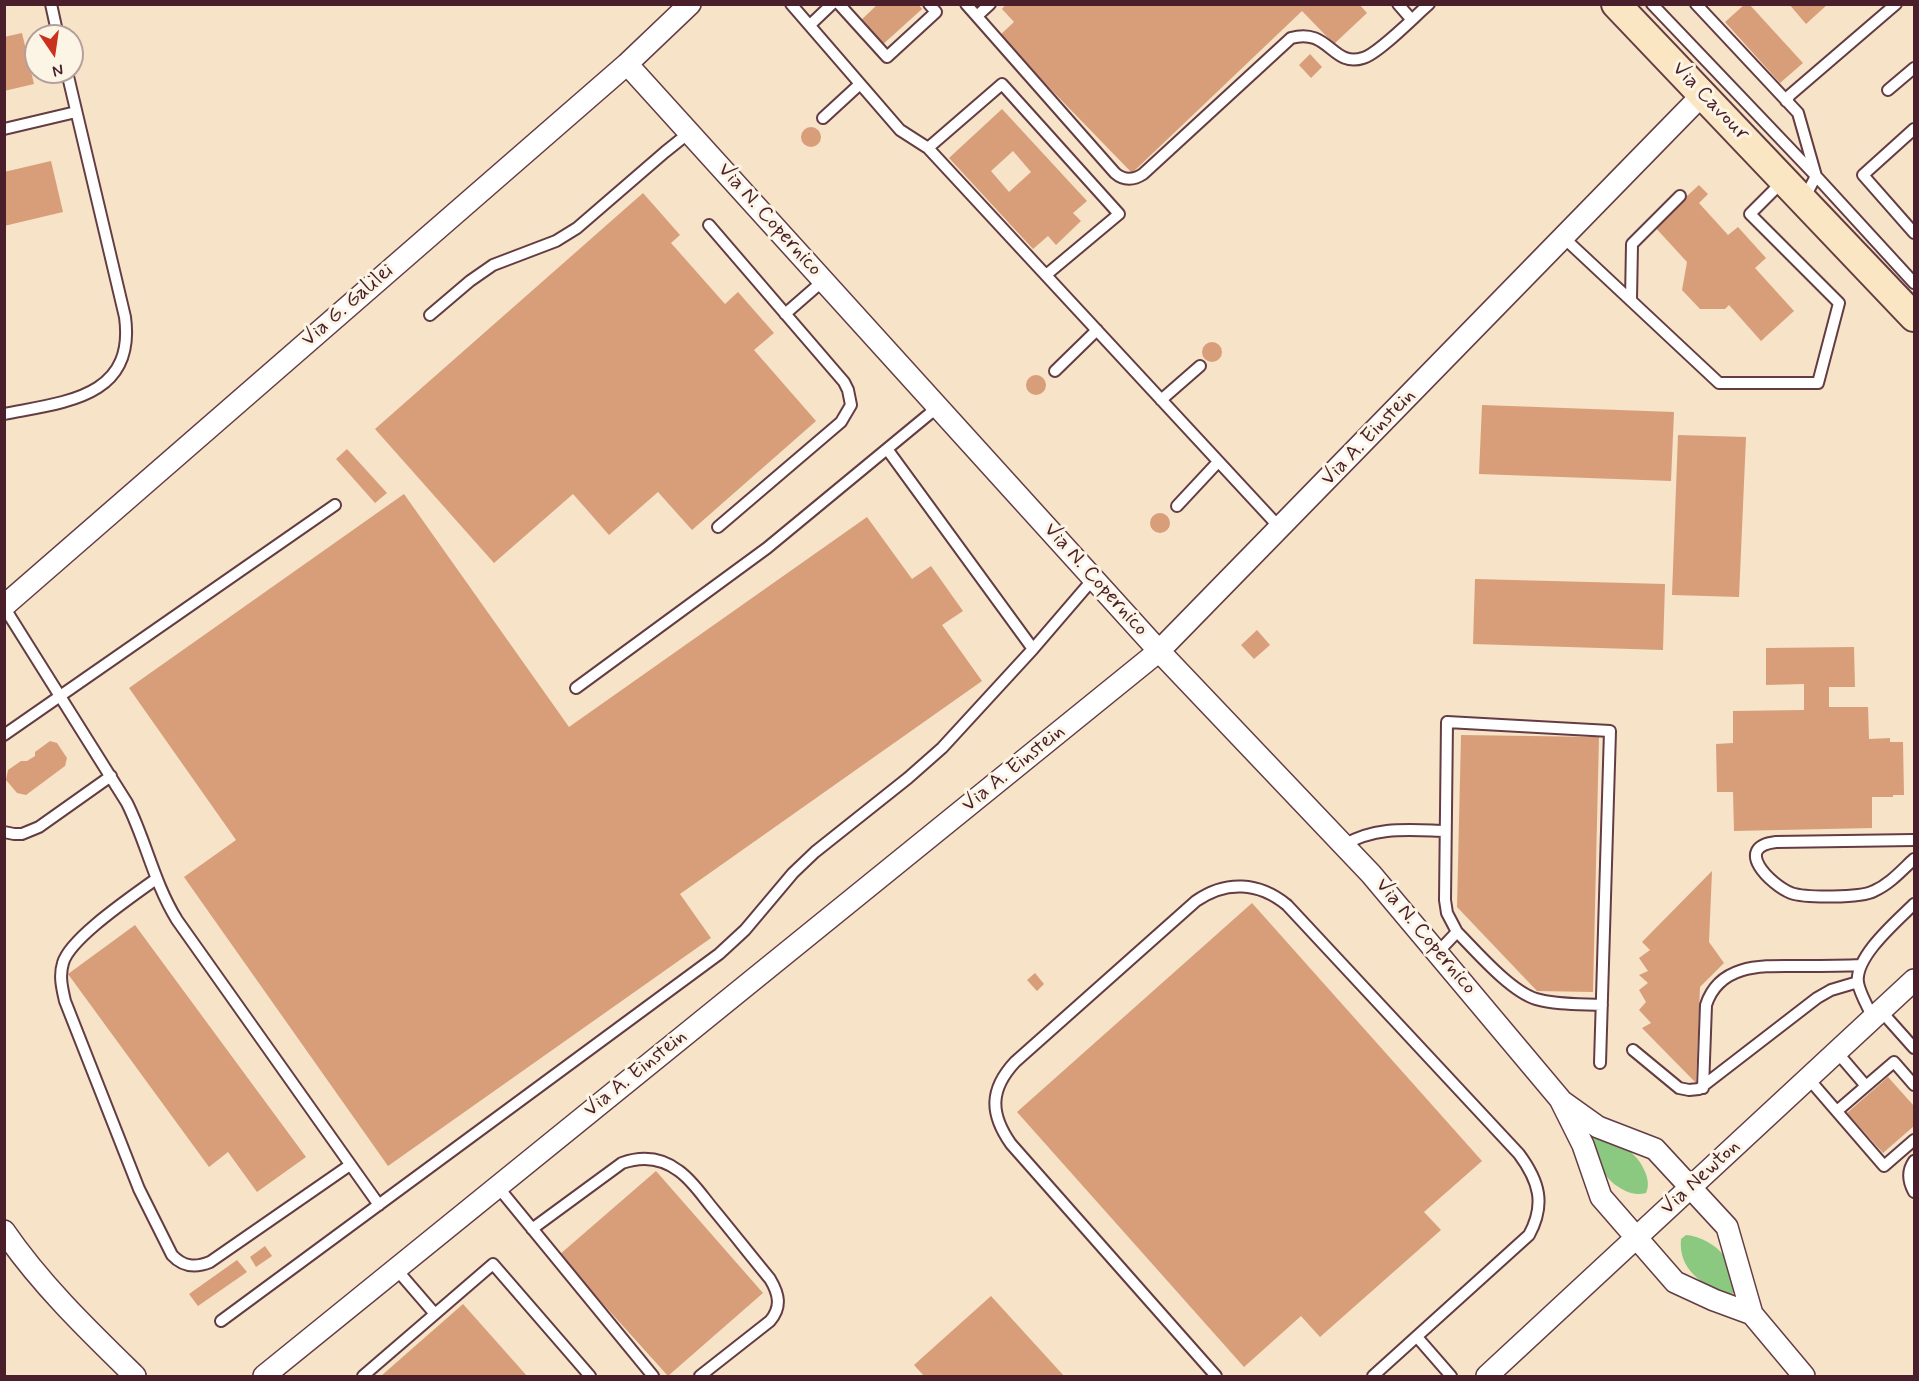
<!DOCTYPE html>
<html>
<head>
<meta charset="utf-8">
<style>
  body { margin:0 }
  #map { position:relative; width:1919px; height:1381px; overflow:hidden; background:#f6e3c8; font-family:Mynerve,sans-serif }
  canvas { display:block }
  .frame { position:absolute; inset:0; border:6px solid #4a1f2b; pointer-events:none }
  .north { position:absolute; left:24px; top:24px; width:60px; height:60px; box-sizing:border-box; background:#fcf5e5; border:2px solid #b59f9b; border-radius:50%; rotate:167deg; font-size:16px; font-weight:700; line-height:24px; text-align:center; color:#4a1f2b }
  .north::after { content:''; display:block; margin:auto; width:21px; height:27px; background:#c8321e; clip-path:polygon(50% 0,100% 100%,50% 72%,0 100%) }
</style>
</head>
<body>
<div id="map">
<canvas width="1919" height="1381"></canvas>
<div class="frame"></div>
<div class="north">N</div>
</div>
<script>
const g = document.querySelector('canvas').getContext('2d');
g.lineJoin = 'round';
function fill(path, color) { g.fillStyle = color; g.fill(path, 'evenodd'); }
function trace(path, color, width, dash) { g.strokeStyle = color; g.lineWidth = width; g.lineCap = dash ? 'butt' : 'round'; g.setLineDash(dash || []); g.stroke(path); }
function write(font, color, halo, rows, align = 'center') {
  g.font = font + ' Mynerve,sans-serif'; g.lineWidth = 6; g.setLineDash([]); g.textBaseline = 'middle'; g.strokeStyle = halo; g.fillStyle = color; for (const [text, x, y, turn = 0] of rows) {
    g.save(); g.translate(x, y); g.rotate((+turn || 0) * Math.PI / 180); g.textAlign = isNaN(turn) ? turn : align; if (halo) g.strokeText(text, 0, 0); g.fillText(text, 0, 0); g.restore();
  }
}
fill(new Path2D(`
  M 1594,1135 C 1618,1145 1636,1148 1646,1174 C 1648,1181 1649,1186 1646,1193 C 1631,1198 1612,1185 1604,1173 C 1598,1164 1595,1151 1592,1141 Z
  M 1686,1235 C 1700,1236 1719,1246 1726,1259 C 1730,1269 1732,1282 1735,1292 L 1728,1296 C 1703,1285 1678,1270 1681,1239 Z`), '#8bc980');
fill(new Path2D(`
  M 878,4 L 918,4 L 922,9 L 880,47 L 858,23 Z
  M 1006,4 L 1359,4 L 1367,13 L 1334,44 L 1302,11 L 1132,173 L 999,36 L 1014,22 L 1002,9 Z
  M 1745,4 L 1749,4 L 1803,63 L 1780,83 L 1725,22 Z
  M 1789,4 L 1828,4 L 1806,24 Z
  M 22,33 L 34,84 L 4,91 L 4,37 Z
  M 1310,54 L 1322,67 L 1311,78 L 1299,65 Z
  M 1002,109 L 1087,201 L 1073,213 L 1081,221 L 1056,245 L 1048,236 L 1033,249 L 949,158 ZM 1013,151 L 1031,172 L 1009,192 L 991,171 Z
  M801 137a10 10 0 1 1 20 0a10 10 0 1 1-20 0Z
  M 51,161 L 63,212 L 4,226 L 4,172 Z
  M 1699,185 L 1708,194 L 1699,203 L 1728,235 L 1738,227 L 1766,258 L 1755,268 L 1794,311 L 1761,341 L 1729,305 L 1725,309 L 1700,309 L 1682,290 L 1687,262 L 1654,226 Z
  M 643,193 L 680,235 L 671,243 L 725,304 L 738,292 L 774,333 L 754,350 L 816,421 L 692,530 L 658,492 L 609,535 L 573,494 L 494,563 L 375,429 Z
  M1202 352a10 10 0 1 1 20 0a10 10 0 1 1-20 0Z
  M1026 385a10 10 0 1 1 20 0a10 10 0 1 1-20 0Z
  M 1482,405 L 1674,412 L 1671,481 L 1479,474 Z
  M 1678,435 L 1746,437 L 1739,597 L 1672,595 Z
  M 347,449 L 387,493 L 375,503 L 336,459 Z
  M 404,494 L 569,727 L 867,517 L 912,579 L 931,566 L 963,611 L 942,625 L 982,681 L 680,894 L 711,938 L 388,1166 L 184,877 L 236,840 L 129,688 Z
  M1150 523a10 10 0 1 1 20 0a10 10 0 1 1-20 0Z
  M 1475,579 L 1665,584 L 1663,650 L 1473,644 Z
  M 1257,630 L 1270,645 L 1254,659 L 1241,645 Z
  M 1854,647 L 1855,687 L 1829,687 L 1829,707 L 1868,707 L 1869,739 L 1890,738 L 1890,742 L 1903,742 L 1904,795 L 1893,795 L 1893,797 L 1872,797 L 1872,828 L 1734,831 L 1733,792 L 1717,792 L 1716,744 L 1733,743 L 1733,711 L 1804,710 L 1804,684 L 1766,685 L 1766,648 Z
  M 1461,735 L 1599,737 L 1593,992 L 1537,991 L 1457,907 Z
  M 50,741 L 57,743 L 67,758 L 65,766 L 26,795 L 17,793 L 6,780 L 8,770 L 21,761 L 27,761 L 35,756 L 35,752 Z
  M 1712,871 L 1709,942 L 1724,963 L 1700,987 L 1696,1083 L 1642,1028 L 1651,1023 L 1639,1010 L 1646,1002 L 1639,990 L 1648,983 L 1639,975 L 1648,971 L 1639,958 L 1650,950 L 1642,942 Z
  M 1252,903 L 1482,1161 L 1424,1212 L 1441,1230 L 1320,1337 L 1301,1316 L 1244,1367 L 1017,1112 Z
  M 135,925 L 306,1157 L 257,1192 L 228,1152 L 209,1167 L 68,974 Z
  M 1035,973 L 1044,984 L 1037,991 L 1027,980 Z
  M 1888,1077 L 1914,1106 L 1914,1126 L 1883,1153 L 1847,1113 Z
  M 656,1171 L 763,1293 L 668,1376 L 559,1255 Z
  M 265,1246 L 272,1256 L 256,1267 L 250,1257 Z
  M 237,1260 L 247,1272 L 198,1306 L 189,1294 Z
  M 991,1296 L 1064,1376 L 924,1376 L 914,1365 Z
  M 463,1304 L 527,1376 L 381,1376 Z`), '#d89e79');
const service = new Path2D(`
  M 51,4 L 58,36
  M 791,4 L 900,130 L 928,148 L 1281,529
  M 839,4 L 887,57 L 936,12 L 929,4
  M 966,4 L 1115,173 C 1124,181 1134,180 1143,174 L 1291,38 C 1329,27 1332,68 1363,58 C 1378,54 1414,17 1429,4
  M 1398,4 L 1411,19
  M 1652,4 L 1816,176 L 1914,283
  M 1696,4 L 1798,113 L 1816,176 L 1804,199
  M 977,16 L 990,4
  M 810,25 L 832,4
  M 1888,90 L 1914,68
  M 1786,101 L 1790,95 L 1896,4
  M 823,118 L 860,84
  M 4,129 L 76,112
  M 1914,129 L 1863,175 L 1914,233
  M 928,148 L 1002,84 L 1119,214 L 1046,275
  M 709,225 L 844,382 L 848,390 L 851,405 L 841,422 L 718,527
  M 1563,237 L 1719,383 L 1818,383 L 1839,303 L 1750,214 L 1783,181
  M 1631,300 L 1632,244 L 1680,196
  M 785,314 L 824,280
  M 430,315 L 470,281 L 493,265 L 556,241 L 577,228 L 665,152 L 690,132
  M 1055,371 L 1097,330
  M 1161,400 L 1200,366
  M 4,414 C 64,402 136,398 125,317 L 67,72
  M 887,449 L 1033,649
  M 1177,506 L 1218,462
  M 4,607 L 127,803 C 146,841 154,883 177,920 L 379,1205
  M 576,688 L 767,548 L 939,406
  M 4,735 L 335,505
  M 4,832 L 14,834 L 22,834 L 39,827 L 111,776
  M 1914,840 L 1776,842 C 1732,847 1771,885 1791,893 C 1805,898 1861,898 1874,891 C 1890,884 1902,870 1914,859
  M 1344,845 C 1376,826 1409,830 1445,831
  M 156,879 C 133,896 70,938 63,963 C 59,976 62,988 65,1001 L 139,1189 L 172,1255 C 183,1267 195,1268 210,1262 L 350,1165
  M 1457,932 L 1447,913 L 1445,900 L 1447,722 L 1610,731 L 1600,1063
  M 1438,952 L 1457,932 C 1476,951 1510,991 1536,999 C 1556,1005 1580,1004 1602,1005
  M 1881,1011 L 1914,1048
  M 1873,1018 C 1868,1007 1860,994 1858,983 C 1854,957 1897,921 1914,904
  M 1633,1050 L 1679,1088 L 1689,1090 L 1699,1089 L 1817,998 L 1831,990 L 1858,982
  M 1836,1051 L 1866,1086 L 1894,1062 L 1914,1085
  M 1808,1078 L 1884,1166 L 1914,1140
  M 1703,1088 L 1706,1005 C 1720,962 1765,966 1801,966 C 1821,966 1841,966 1861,965
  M 1837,1111 L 1866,1086
  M 1914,1161 C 1907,1171 1908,1181 1914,1192
  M 498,1187 L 653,1376
  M 532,1229 L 622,1163 C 642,1156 662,1158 679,1171 C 693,1181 703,1197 714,1210 C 733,1233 751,1256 770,1279 C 779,1294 782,1307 770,1321 L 700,1376
  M 397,1270 L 435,1314
  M 221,1321 L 719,954 L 745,930 L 793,873 L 815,852 L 908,778 L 942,748 L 1033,649 L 1094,578
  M 1417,1337 L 1451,1376
  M 363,1376 L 493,1264 L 590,1376
  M 1216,1376 L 1011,1144 C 990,1114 989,1090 1015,1062 L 1196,901 C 1226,880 1259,882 1287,905 L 1519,1154 C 1539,1181 1546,1204 1529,1235 L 1373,1376`);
const minor = new Path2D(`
  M 627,64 L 1159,651 L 1371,874 L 1560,1099 L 1583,1145 L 1601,1197 L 1675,1282 L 1714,1300 L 1752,1314
  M 4,606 L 627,64 L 690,4
  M 1563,1102 L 1598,1127 L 1655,1149 L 1727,1227 L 1752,1314 L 1804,1376
  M 4,1231 C 41,1285 89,1331 135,1376
  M 264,1376 L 1159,651 L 1703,94
  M 1487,1376 L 1914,980`);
const secondary = new Path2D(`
  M 1616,4 L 1914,317`);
trace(service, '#643c43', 14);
trace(minor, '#643c43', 24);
trace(secondary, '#643c43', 32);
trace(service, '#fff', 10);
trace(minor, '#fff', 21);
trace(secondary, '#fbe6c4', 28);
write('21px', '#4a1f2b', '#fcf5e5', [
  ["Via Cavour",1710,102,46],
  ["Via N. Copernico",769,220,48],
  ["Via G. Galilei",348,306,-41],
  ["Via A. Einstein",1369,438,-46],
  ["Via N. Copernico",1095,580,48],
  ["Via A. Einstein",1014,769,-39],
  ["Via N. Copernico",1425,937,50],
  ["Via A. Einstein",636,1074,-39],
  ["Via Newton",1701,1178,-43]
]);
</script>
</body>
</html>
